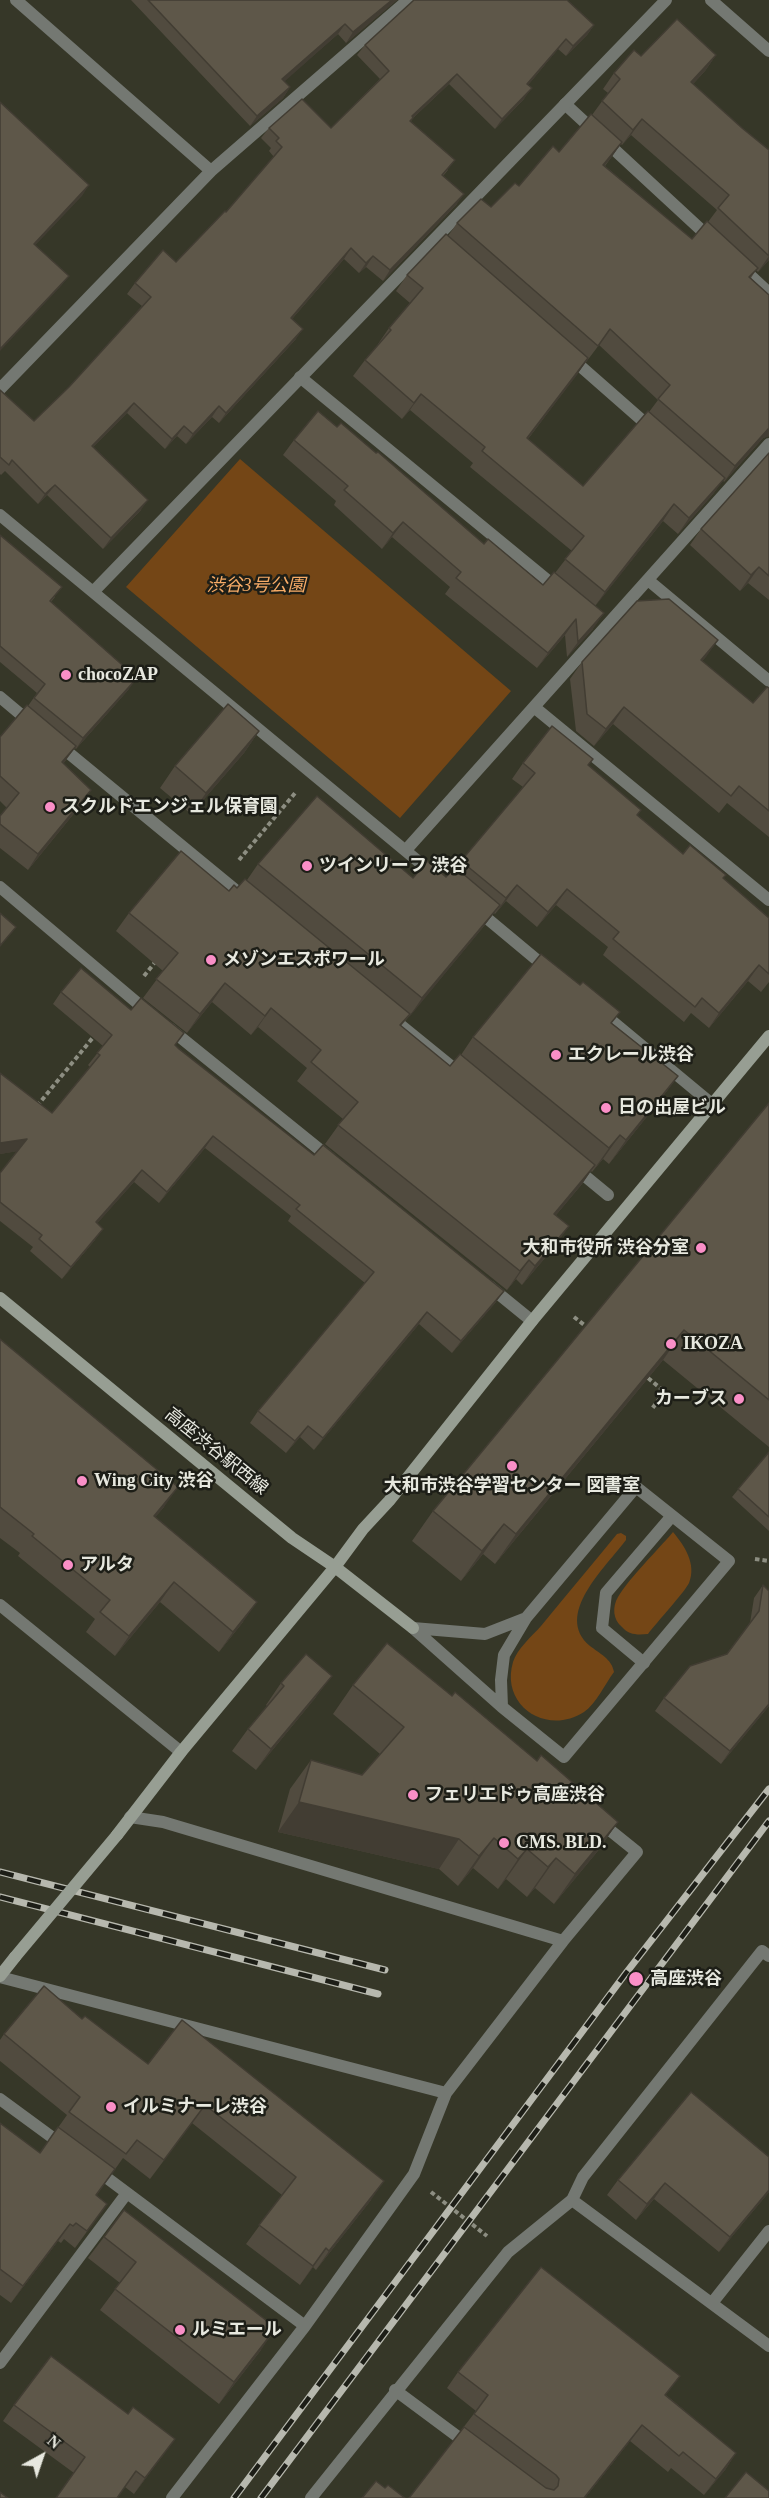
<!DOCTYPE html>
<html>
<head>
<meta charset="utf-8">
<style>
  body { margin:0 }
  #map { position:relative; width:769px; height:2498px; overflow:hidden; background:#363728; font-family:"Times New Roman",serif }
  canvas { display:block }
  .north { position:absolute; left:12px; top:2426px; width:60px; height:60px; -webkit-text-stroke:4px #1d1e17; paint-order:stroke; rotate:40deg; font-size:16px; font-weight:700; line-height:24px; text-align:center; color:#e7e8df }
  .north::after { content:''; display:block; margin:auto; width:21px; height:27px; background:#e7e8df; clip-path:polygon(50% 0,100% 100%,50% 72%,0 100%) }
</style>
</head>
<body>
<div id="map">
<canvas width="769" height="2498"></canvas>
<div class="north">N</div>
</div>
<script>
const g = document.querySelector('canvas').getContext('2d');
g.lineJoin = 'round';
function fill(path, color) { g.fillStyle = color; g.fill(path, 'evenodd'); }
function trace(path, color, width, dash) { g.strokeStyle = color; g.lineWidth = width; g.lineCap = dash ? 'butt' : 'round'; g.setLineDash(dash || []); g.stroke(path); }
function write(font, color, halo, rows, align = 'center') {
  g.font = font + ' "Times New Roman","Noto Sans JP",serif'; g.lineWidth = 5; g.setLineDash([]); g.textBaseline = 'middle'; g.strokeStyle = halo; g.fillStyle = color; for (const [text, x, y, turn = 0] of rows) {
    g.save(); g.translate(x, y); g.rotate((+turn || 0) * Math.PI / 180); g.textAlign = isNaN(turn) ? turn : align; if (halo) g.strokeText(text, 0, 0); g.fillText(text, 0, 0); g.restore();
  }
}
fill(new Path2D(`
  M 240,459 L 511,691 L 400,818 L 126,587 Z
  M 673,1532 C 684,1545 697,1564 689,1583 C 684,1593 657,1622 648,1634 C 637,1635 629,1635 622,1627 C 613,1620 612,1607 618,1597 C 630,1577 657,1551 673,1532 Z
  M 621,1533 L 626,1536 L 626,1540 C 606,1567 553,1615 590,1646 C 599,1653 612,1659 614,1672 C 605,1684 596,1704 584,1712 C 547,1736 500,1706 513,1662 C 517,1649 532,1636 541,1626 C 566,1595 592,1565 617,1534 Z`), '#744616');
trace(new Path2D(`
  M 239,860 L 296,792
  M 144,976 L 156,961
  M 37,1106 L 95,1035
  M 574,1317 L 587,1327
  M 648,1378 L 665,1392 L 651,1410
  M 755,1559 L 769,1561
  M 431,2192 L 487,2236`), '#8d8e82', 4, [4.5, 3]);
trace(new Path2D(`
  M 565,104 L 711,239
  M 741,267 L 769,293
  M 570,357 L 652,429
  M 300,377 L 558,589
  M 644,1663 L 602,1628 L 606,1593 L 671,1517`), '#747872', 12);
trace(new Path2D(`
  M 16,0 L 211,171
  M 711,0 L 769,51
  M 0,389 L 211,171 L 408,0
  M 0,515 L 436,876
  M 648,580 L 769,681
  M 93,592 L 666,0
  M 0,697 L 31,723
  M 534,707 L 769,900
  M 59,745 L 245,898
  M 406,850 L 769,444
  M 0,887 L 148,1012
  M 477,910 L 549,970
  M 600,1011 L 712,1104
  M 388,1015 L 463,1076
  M 169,1028 L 330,1158
  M 574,1167 L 608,1195
  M 489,1286 L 532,1321
  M 636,1487 L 729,1561 L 564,1757 L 502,1707 L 413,1628 L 485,1634 L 526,1618 Z
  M 0,1605 L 181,1752
  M 502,1707 L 501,1680 L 504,1655 L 526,1618
  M 130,1817 L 163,1822 L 563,1941
  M 0,1977 L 446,2093
  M 0,2099 L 64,2146
  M 95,2169 L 305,2326
  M 572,2200 L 583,2177 L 762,1951 L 769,1956
  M 712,2303 L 769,2231
  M 0,2363 L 127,2193
  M 395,2390 L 469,2445
  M 172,2498 L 305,2326 L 414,2174 L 446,2093 L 563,1941 L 637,1852 L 601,1823
  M 311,2498 L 508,2252 L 572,2200 L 769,2346`), '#747872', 12);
trace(new Path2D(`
  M 0,1298 L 292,1538 L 335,1567 L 413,1628
  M 117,1835 L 181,1752 L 335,1567 L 363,1529 L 389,1501 L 532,1321 L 769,1036
  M 0,1976 L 15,1957`), '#979e93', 12);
const rail = new Path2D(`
  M 0,1872 L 385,1970
  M 0,1897 L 378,1994
  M 234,2498 L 626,1973 L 769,1789
  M 261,2498 L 769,1821`);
trace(rail, '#b7b8ae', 7);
trace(rail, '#1d1e17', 4.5, [14]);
trace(new Path2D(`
  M 15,1957 L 117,1835`), '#979e93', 12);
fill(new Path2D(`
  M 131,0 L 397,0 L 346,43 L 338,34 L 284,81 L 290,87 L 283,98 L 250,126 Z
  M 594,25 L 587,35 L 566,56 L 558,49 L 528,85 L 524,99 L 495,129 L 449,84 L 412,119 L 411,122 L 448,170 L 443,176 L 457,204 L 383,281 L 366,267 L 359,273 L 344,259 L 292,319 L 296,339 L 219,423 L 212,417 L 186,444 L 177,436 L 165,449 L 127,413 L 93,447 L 141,510 L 103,549 L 47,495 L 38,504 L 5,471 L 1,475 L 0,474 L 0,390 L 34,421 L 69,387 L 142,306 L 127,294 L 135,283 L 176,262 L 226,212 L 274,157 L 269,151 L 271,148 L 261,138 L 269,128 L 331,128 L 380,79 L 357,55 L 365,45 Z
  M 716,55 L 705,71 L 693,84 L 742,128 L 769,150 L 769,260 L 758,272 L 756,270 L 751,278 L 769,295 L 769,436 L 763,438 L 724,482 L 723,480 L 713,494 L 678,534 L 663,521 L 595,606 L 593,629 L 567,657 L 565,635 L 537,668 L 445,594 L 450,587 L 392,537 L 382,549 L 334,505 L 336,501 L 283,455 L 294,440 L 337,427 L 484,544 L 543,585 L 555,573 L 572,551 L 470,467 L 473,463 L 410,410 L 402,419 L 353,376 L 365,360 L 378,345 L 378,344 L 389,328 L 410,303 L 396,291 L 407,275 L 448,236 L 457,223 L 491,207 L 519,186 L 559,152 L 592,115 L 608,93 L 603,89 L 614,73 L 641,56 ZM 631,135 L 717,210 L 708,222 L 692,239 L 605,166 L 621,144 L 622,145 ZM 599,345 L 658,400 L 649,412 L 583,486 L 528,439 Z
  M 769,453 L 769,600 L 748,583 L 740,591 L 690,545 L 701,529 Z
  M 0,535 L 55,597 L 51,602 L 129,689 L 76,749 L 75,748 L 63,764 L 80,806 L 28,870 L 0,848 L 0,816 L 7,808 L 0,801 L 0,737 L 28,706 L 37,693 L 0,662 Z
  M 718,640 L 702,661 L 753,703 L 769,688 L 769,837 L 727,803 L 719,813 L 613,724 L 594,746 L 576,731 L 570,679 L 582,662 Z
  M 259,731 L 244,753 L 191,814 L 160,788 L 175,766 Z
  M 523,763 L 589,766 L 641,810 L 637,816 L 683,854 L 724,879 L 769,918 L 769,982 L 761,992 L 748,981 L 709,1028 L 691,1013 L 684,1022 L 603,955 L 608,947 L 556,905 L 537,927 L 506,901 L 495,914 L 494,913 L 484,926 L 401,1026 L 450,1066 L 461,1055 L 473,1037 L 612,1023 L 678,1076 L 661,1099 L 609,1164 L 603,1159 L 592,1172 L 591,1171 L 582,1184 L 556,1215 L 556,1245 L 522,1285 L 516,1279 L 507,1290 L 325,1144 L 343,1119 L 297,1081 L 307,1068 L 258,1027 L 251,1035 L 212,1002 L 187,1033 L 143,998 L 163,971 L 116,931 L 129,913 L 229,891 L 237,888 L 247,880 L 258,864 L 413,878 L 446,877 L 456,868 L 523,787 L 512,779 Z
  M 61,992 L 131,1010 L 496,1302 L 452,1353 L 419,1324 L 314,1450 L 300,1437 L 286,1453 L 250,1423 L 258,1411 L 365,1283 L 288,1221 L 291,1216 L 205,1148 L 159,1203 L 134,1182 L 97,1223 L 95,1240 L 62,1279 L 30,1251 L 33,1247 L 0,1221 L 0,1173 L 17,1151 L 0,1154 L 0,1073 L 52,1113 L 90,1067 L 88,1065 L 103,1046 L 53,1004 Z
  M 769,1103 L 769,1447 L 663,1360 L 495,1564 L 483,1554 L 461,1581 L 412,1541 L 433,1511 Z
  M 0,1339 L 164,1507 L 155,1517 L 243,1622 L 219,1652 L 160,1602 L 115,1656 L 86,1632 L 95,1619 L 18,1556 L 20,1553 L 0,1538 Z
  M 769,1452 L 769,1531 L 732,1497 Z
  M 763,1585 L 769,1591 L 769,1706 L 721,1764 L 655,1711 L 664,1698 L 727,1654 L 750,1623 L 754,1598 Z
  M 281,1683 L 316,1697 L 256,1770 L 232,1751 L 248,1729 L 267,1706 L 266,1705 Z
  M 353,1685 L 452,1696 L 618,1822 L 597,1852 L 554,1904 L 535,1888 L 527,1897 L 506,1879 L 498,1889 L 473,1868 L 458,1886 L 439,1869 L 278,1832 L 290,1789 L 311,1760 L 362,1775 L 380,1754 L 333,1714 Z
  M 82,2019 L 148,2064 L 371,2200 L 316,2270 L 313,2267 L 300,2285 L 246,2244 L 282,2195 L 192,2123 L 150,2179 L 123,2158 L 96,2196 L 107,2204 L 75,2248 L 64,2239 L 61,2243 L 58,2241 L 11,2303 L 0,2295 L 0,2123 L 40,2153 L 67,2115 L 0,2061 L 0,2040 L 4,2034 Z
  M 769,2157 L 769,2192 L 719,2252 L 654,2199 L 636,2220 L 607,2195 L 618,2180 Z
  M 104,2237 L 261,2350 L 219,2404 L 100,2310 L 120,2283 L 88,2258 Z
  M 458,2372 L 666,2395 L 736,2453 L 725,2470 L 704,2495 L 671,2468 L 668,2472 L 630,2441 L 585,2498 L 409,2498 L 476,2411 L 447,2388 Z
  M 14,2405 L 128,2414 L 175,2439 L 134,2494 L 125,2487 L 74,2473 L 3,2421 Z`), '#514b3f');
fill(new Path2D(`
  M 392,0 L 397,0 L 346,43 L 353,32 Z
  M 345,24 L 338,34 L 275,90 L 282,79 Z
  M 594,25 L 587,35 L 566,56 L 573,46 Z
  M 566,39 L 558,49 L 520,95 L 527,84 Z
  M 716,55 L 705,71 L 680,98 L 691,82 Z
  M 457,74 L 449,84 L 412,119 L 406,128 L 412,116 Z
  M 290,87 L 283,98 L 250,126 L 257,116 Z
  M 532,88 L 524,99 L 495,129 L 502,119 Z
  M 642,119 L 631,135 L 622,145 L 633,130 Z
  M 622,142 L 611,158 L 592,180 L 603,165 Z
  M 89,185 L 82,196 L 27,254 L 34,244 Z
  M 464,194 L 457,204 L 383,281 L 390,270 Z
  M 351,248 L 344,259 L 284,328 L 291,318 Z
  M 373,256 L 366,267 L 359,273 L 366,263 Z
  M 769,256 L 769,260 L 758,272 Z
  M 69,276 L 61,286 L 0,351 L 0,349 Z
  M 303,329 L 296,339 L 219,423 L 226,413 Z
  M 588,358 L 577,375 L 516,454 L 527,438 Z
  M 421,394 L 410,410 L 402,419 L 414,403 Z
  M 134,403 L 127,413 L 84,456 L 92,446 Z
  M 219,406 L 212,417 L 186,444 L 193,434 Z
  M 184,426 L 177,436 L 165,449 L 172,439 Z
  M 769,428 L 769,436 L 763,438 L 724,482 L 735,466 Z
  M 725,478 L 713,494 L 678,534 L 689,518 Z
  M 55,485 L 47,495 L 38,504 L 45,494 Z
  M 148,500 L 141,510 L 103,549 L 111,538 Z
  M 674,504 L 663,521 L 594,608 L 605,592 Z
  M 403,522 L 392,537 L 382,549 L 393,533 Z
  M 759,567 L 748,583 L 740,591 L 751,575 Z
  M 604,613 L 593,629 L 567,657 L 578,642 Z
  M 576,619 L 565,635 L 537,668 L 548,653 Z
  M 718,640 L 706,657 L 689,677 L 701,660 Z
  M 137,678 L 129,689 L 76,749 L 83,738 Z
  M 624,707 L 613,724 L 594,746 L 606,729 Z
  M 259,731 L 244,753 L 191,814 L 206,793 Z
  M 76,746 L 65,761 L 51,778 L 62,762 Z
  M 91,790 L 80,806 L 28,870 L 38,854 Z
  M 517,885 L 506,901 L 495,914 L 506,898 Z
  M 567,889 L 556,905 L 537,927 L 548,912 Z
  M 500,905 L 484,926 L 407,1020 L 422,998 Z
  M 759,965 L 748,981 L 709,1028 L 719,1013 Z
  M 225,983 L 212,1002 L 187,1033 L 200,1014 Z
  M 271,1008 L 258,1027 L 251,1035 L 265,1016 Z
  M 678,1076 L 661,1099 L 609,1164 L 626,1140 Z
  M 620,1135 L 603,1159 L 592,1172 L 609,1148 Z
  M 213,1136 L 205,1148 L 159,1203 L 167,1192 Z
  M 27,1139 L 19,1151 L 0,1154 L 0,1143 Z
  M 595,1165 L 582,1184 L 541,1233 L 554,1214 Z
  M 142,1170 L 134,1182 L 88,1234 L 96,1222 Z
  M 569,1226 L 556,1245 L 522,1285 L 535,1266 Z
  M 103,1229 L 95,1240 L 62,1279 L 71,1267 Z
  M 529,1260 L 516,1279 L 507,1290 L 520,1271 Z
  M 504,1291 L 496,1302 L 452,1353 L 461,1341 Z
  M 427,1312 L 419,1324 L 314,1450 L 323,1438 Z
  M 684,1330 L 663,1360 L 495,1564 L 516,1534 Z
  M 308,1426 L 300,1437 L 286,1453 L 295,1441 Z
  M 178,1487 L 164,1507 L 140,1536 L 154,1516 Z
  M 504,1524 L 483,1554 L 461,1581 L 482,1551 Z
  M 174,1582 L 160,1602 L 115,1656 L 129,1636 Z
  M 257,1602 L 243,1622 L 219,1652 L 233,1632 Z
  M 332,1676 L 316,1697 L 256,1770 L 271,1749 Z
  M 769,1704 L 769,1706 L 721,1764 L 730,1751 Z
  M 299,1802 L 459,1839 L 439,1869 L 278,1832 Z
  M 618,1822 L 597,1852 L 554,1904 L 575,1874 Z
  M 494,1838 L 473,1868 L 458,1886 L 479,1856 Z
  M 527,1849 L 506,1879 L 498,1889 L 518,1859 Z
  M 556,1858 L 535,1888 L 527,1897 L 548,1867 Z
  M 384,2181 L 371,2200 L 316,2270 L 329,2251 Z
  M 665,2183 L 654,2199 L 636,2220 L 647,2204 Z
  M 769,2190 L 769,2192 L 719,2252 L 730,2237 Z
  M 70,2224 L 58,2241 L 11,2303 L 23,2286 Z
  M 326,2248 L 313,2267 L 300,2285 L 313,2266 Z
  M 276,2328 L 261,2350 L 219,2404 L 234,2382 Z
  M 642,2425 L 630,2441 L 585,2498 L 584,2498 Z
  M 175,2439 L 164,2454 L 134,2494 L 145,2478 Z
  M 736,2453 L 725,2470 L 704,2495 L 716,2479 Z`), '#423d33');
const building = new Path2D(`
  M 148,0 L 392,0 L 353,32 L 345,24 L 282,79 L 290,87 L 257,116 Z
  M 414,0 L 567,0 L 594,25 L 573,46 L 566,39 L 527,84 L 532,88 L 502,119 L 457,74 L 412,116 L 413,118 L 410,121 L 455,160 L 442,175 L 464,194 L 390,270 L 373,256 L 366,263 L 351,248 L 291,318 L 303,329 L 226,413 L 219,406 L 193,434 L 184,426 L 172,439 L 134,403 L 92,446 L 148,500 L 111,538 L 55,485 L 45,494 L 12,460 L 9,465 L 0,457 L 0,390 L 34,421 L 69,387 L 151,297 L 135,283 L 163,250 L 176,262 L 225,211 L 226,212 L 282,147 L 276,141 L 279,138 L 269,128 L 302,99 L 331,128 L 389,71 L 365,45 Z
  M 677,19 L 716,55 L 691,82 L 742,128 L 769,150 L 769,256 L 718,208 L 729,195 L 642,119 L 633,130 L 602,101 L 620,79 L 614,73 L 634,50 L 641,56 Z
  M 0,102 L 89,185 L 34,244 L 69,276 L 0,349 Z
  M 591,114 L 622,142 L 603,165 L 692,239 L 707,221 L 758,268 L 749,277 L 769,295 L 769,428 L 735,466 L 658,399 L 670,385 L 610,329 L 598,346 L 457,223 L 481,199 L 491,207 L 515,183 L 519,186 L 553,146 L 559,152 Z
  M 446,234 L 588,358 L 527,438 L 583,486 L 648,411 L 725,478 L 689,518 L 674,504 L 605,592 L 565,559 L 584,536 L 482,451 L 485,447 L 421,394 L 414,403 L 365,360 L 391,330 L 389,328 L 423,288 L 407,275 Z
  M 318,411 L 337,427 L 341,423 L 376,453 L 378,452 L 484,544 L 488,539 L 543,585 L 554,572 L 604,613 L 578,642 L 576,619 L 548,653 L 456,578 L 461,572 L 403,522 L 393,533 L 344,490 L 348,486 L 294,440 Z
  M 769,453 L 769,576 L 759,567 L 751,575 L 701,529 Z
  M 0,535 L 62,587 L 50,601 L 137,678 L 83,738 L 34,698 L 45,684 L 0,646 Z
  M 669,599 L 718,640 L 701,660 L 753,703 L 767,687 L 769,688 L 769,811 L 739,786 L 731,796 L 624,707 L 606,729 L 587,714 L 582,662 L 637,601 Z
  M 228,704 L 259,731 L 206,793 L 175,766 Z
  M 27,705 L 76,746 L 62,762 L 91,790 L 38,854 L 0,824 L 0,816 L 19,793 L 0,776 L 0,737 Z
  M 552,726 L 593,759 L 588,765 L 641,810 L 637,815 L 683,854 L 690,845 L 726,875 L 723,878 L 769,918 L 769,974 L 759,965 L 719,1013 L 702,998 L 695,1007 L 613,939 L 619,932 L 567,889 L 548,912 L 517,885 L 506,898 L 461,861 L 535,773 L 523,763 Z
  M 317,796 L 413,878 L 427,861 L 446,877 L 455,867 L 500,905 L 422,998 L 258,864 Z
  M 181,851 L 229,891 L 234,885 L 237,888 L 245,879 L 410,1014 L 400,1025 L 450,1066 L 460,1054 L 595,1165 L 554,1214 L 569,1226 L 535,1266 L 529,1260 L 520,1271 L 338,1125 L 358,1102 L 311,1062 L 321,1050 L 271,1008 L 265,1016 L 225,983 L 200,1014 L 156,979 L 178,953 L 129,913 Z
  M 0,913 L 16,927 L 0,946 Z
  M 541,954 L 580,985 L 583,982 L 620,1012 L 611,1023 L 678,1076 L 626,1140 L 620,1135 L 609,1148 L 473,1037 Z
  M 81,968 L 131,1010 L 141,998 L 184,1033 L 175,1045 L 179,1049 L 314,1155 L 323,1145 L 504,1291 L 461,1341 L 427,1312 L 323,1438 L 308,1426 L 295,1441 L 258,1411 L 374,1272 L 296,1209 L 300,1205 L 213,1136 L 167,1192 L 142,1170 L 96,1222 L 103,1229 L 71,1267 L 39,1239 L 42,1235 L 0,1202 L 0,1173 L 27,1139 L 0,1143 L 0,1073 L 52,1113 L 100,1055 L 97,1053 L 112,1035 L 61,992 Z
  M 769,1103 L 769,1400 L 684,1330 L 516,1534 L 504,1524 L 482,1551 L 433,1511 Z
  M 0,1339 L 178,1487 L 154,1516 L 257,1602 L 233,1632 L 174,1582 L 129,1636 L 100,1612 L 110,1600 L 32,1536 L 34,1534 L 0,1507 Z
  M 769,1452 L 769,1517 L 738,1489 Z
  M 763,1585 L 769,1591 L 769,1704 L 730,1751 L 664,1698 L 690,1666 L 727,1654 L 759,1611 Z
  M 387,1643 L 452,1696 L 455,1692 L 537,1761 L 541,1755 L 618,1822 L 575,1874 L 556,1858 L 548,1867 L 527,1849 L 518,1859 L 494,1838 L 479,1856 L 459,1839 L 299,1802 L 311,1760 L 362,1775 L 404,1727 L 353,1685 Z
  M 306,1654 L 332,1676 L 271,1749 L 248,1729 L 284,1686 L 281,1683 Z
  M 44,1986 L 82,2019 L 85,2016 L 148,2064 L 182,2020 L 384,2181 L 329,2251 L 326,2248 L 313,2266 L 259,2225 L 296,2177 L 205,2105 L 164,2160 L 137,2140 L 126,2154 L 69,2112 L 80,2097 L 4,2034 Z
  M 691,2092 L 769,2157 L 769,2190 L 730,2237 L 665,2183 L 647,2204 L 618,2180 Z
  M 0,2123 L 40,2153 L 58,2127 L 115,2169 L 96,2195 L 107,2204 L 87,2231 L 76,2223 L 73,2226 L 70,2224 L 23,2286 L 0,2269 Z
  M 124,2210 L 276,2328 L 234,2382 L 115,2289 L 136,2262 L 104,2237 Z
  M 541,2267 L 680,2376 L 665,2395 L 736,2453 L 716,2479 L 683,2452 L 679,2456 L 642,2425 L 584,2498 L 409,2498 L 464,2427 L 546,2488 L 554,2490 L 558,2486 L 559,2479 L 556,2475 L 474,2414 L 488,2395 L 458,2372 Z
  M 51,2356 L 128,2414 L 133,2407 L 175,2439 L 145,2478 L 136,2471 L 117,2498 L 56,2498 L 85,2457 L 14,2405 Z
  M 746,2472 L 769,2491 L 769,2498 L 725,2498 Z
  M 376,2481 L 385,2488 L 388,2485 L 405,2498 L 362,2498 Z
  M 0,2492 L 8,2498 L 0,2498 Z`);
fill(building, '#5e5749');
trace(building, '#423d33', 1.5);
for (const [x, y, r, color] of [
  [66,675,6,"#fa8fc7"],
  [50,807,6,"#fa8fc7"],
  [307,866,6,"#fa8fc7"],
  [211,960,6,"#fa8fc7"],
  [556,1055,6,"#fa8fc7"],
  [606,1108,6,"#fa8fc7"],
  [701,1248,6,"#fa8fc7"],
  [671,1344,6,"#fa8fc7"],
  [739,1399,6,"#fa8fc7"],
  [512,1466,6,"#fa8fc7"],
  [82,1481,6,"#fa8fc7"],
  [68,1565,6,"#fa8fc7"],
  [413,1795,6,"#fa8fc7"],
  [504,1843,6,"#fa8fc7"],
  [636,1979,8,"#fa8fc7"],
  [111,2107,6,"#fa8fc7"],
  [180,2330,6,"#fa8fc7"]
]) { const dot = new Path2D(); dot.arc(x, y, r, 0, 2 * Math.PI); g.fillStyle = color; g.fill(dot); trace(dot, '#1d1e17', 2); }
write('italic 18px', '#f8ac67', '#1d1e17', [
  ["渋谷3号公園",256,586]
]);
write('bold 18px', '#e7e8df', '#1d1e17', [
  ["chocoZAP",78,675],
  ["スクルドエンジェル保育園",62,807],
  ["ツインリーフ 渋谷",319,866],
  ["メゾンエスポワール",223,960],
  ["エクレール渋谷",568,1055],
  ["日の出屋ビル",618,1108],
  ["大和市役所 渋谷分室",689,1248,"right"],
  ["IKOZA",683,1344],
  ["カーブス",727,1399,"right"],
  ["Wing City 渋谷",94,1481],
  ["大和市渋谷学習センター 図書室",512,1486,"center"],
  ["アルタ",80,1565],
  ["フェリエドゥ高座渋谷",425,1795],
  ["CMS. BLD.",516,1843],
  ["高座渋谷",650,1979],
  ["イルミナーレ渋谷",123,2107],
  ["ルミエール",192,2330]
], 'left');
write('18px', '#e7e8df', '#1d1e17', [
  ["高座渋谷駅西線",216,1452,39]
]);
</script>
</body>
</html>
